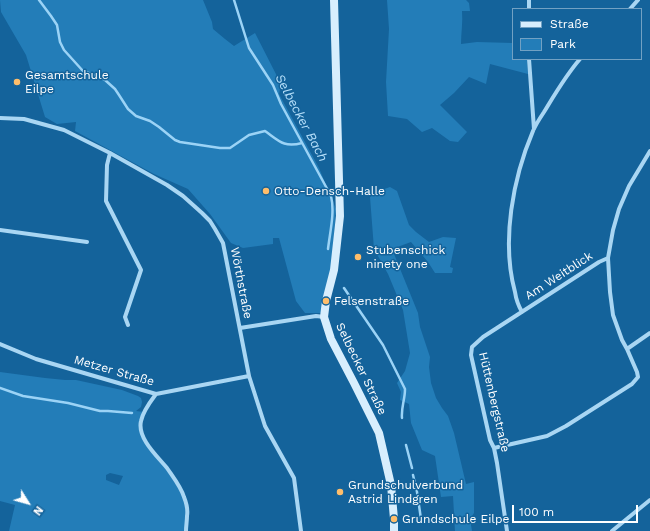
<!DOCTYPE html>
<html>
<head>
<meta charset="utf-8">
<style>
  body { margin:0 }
  #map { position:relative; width:650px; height:531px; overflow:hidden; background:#14639b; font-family:"Work Sans",sans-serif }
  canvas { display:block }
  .legend { position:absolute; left:512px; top:8px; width:130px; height:52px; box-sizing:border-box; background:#14639b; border:1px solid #72a1c3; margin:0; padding:5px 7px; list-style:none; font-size:12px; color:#fff }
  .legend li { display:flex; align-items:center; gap:8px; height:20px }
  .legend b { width:20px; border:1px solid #72a1c3 }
  .north { position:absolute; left:8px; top:483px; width:40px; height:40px; -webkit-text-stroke:3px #14639b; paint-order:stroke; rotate:127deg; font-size:11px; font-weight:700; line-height:16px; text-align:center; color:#fff }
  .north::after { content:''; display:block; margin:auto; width:14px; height:18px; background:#fff; clip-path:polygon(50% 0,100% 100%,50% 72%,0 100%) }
  .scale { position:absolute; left:512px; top:505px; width:126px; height:18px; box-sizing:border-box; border:2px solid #fff; border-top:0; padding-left:5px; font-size:12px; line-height:14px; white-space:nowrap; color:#fff; -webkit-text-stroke:3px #14639b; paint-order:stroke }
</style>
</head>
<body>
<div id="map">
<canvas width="650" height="531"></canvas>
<ul class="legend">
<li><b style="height:5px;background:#d8eefd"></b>Straße</li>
<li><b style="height:11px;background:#237db8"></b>Park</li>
</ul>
<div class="north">N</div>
<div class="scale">100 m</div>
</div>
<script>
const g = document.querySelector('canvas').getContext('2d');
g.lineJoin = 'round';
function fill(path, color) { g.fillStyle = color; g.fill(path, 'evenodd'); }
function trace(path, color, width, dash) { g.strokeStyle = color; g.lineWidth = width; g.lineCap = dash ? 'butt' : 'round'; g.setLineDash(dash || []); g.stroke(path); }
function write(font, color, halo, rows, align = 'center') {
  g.font = font + ' "Work Sans",sans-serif'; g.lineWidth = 3; g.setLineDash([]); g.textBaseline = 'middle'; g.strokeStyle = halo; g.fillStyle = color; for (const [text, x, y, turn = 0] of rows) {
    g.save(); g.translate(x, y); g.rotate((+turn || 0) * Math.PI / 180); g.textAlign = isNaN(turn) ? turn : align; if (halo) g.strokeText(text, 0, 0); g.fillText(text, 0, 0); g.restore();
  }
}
fill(new Path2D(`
  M 0,0 L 203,0 L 212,22 L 213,29 L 225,39 L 234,46 L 255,33 L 281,84 L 279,94 L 319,168 L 336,209 L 332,269 L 321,313 L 305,313 L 296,301 L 279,238 L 273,238 L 273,244 L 243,248 L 231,243 L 210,214 L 188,189 L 154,174 L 75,131 L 76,122 L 57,124 L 45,117 L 26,55 L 1,12 Z
  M 387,0 L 466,0 L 469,3 L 470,11 L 462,11 C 463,22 461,33 461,44 L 477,42 L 513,43 L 513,59 L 527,59 L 528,74 L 490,64 L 486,84 L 469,77 L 454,93 L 440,105 L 467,132 L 458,142 L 450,141 L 432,128 L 422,132 L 407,119 L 388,116 L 386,82 L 389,29 Z
  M 390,187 L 397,191 L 409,225 L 416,232 L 429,242 L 443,237 L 456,238 L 450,267 L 453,268 L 452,273 L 435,273 L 428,262 L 411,242 L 392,249 L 418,313 L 420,327 L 430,357 L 429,367 L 431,383 L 436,398 L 442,408 L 448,416 L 454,433 L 466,484 L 474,482 L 474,513 L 470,519 L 472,531 L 455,531 L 453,496 L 441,497 L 435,456 L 422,450 L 411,423 L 409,404 L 400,400 L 401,392 L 397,383 L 405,371 L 410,353 L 403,310 L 388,274 L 374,249 L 370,197 L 379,191 Z
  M 0,372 L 45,378 L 65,380 L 76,380 L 122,390 L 138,396 L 141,398 L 142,402 L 141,407 L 136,411 L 144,412 L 140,423 L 142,436 L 159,458 L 184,497 L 187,516 L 186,531 L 9,531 L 15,505 L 0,501 ZM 110,473 L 123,476 L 119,485 L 106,480 L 106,475 Z`), '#237db8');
trace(new Path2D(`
  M 39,0 L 51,16 L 57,25 L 60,42 L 64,50 L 83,71 L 97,76 L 105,80 L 115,89 L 119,95 L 128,109 L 136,116 L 150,121 L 159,127 L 175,140 L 180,142 L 220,148 L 230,148 L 249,135 L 265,131 C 279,141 284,148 302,143
  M 234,0 L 249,48 L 273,85 L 281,104 L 331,196 C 335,212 330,232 328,249
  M 344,288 L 383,345 L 405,389 C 405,400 401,407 402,418
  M 0,388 L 23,396 L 68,403 L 100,411 L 108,411 L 132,413
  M 406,445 L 412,468
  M 413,475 L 417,492 L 421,519`), '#9bd3f6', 2.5);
trace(new Path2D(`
  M 529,9 L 529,0
  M 630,9 L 638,0
  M 529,59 L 534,129
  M 0,118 L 24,119 L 64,130 L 110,153 L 167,185 L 183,196 L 202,213 L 210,221 L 215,229 L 223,243 L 249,376 L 265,426 L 294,478 L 301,531
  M 110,153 L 107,165 L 106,201 L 141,270 L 125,317 L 128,325
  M 0,230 L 87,242
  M 522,312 C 518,305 516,299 515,292 C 501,241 513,178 533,131 C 536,124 540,118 544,112 C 555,94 566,75 580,59
  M 240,328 L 316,316 L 324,317
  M 0,344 L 36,359 L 156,394 L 249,376
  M 627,349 L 650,333
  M 156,394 C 150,402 143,411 141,421 C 137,438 157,456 167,468 C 173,477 181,487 184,497 C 186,502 188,510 187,516 C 187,521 186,526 186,531
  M 494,448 L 547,436 L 566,426 L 632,384 L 638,377 L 637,372 L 627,349 L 622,340 L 613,315 L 610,292 L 608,258 L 613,230 L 619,209 L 629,186 L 650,151
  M 507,531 L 497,463 L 494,448 L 490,440 L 471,355 L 472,347 L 483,337 L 599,262 L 608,258
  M 612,531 L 650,500`), '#a9d6f3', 4);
trace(new Path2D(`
  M 334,0 L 340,216 L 334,270 L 326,301 L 324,317 L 331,339 L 354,383 L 379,433 L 391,485 L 394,519 L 394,531`), '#d8eefd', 8);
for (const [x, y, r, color] of [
  [17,82,4,"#ffbe6b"],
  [266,191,4,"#ffbe6b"],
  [358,257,4,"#ffbe6b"],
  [326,301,4,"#ffbe6b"],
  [340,492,4,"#ffbe6b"],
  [394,519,4,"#ffbe6b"]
]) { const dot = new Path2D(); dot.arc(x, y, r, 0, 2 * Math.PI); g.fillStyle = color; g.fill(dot); trace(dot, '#14639b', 1.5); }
write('12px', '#fff', '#14639b', [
  ["Gesamtschule",25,75],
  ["Eilpe",25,89],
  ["Otto-Densch-Halle",274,191],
  ["Stubenschick",366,250],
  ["ninety one",366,264],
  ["Felsenstraße",334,301],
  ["Grundschulverbund",348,485],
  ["Astrid Lindgren",348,499],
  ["Grundschule Eilpe",402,519]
], 'left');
write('12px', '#fff', '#14639b', [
  ["Am Weitblick",559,276,-33],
  ["Wörthstraße",241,283,79],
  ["Selbecker Straße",361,369,64],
  ["Metzer Straße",114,371,16],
  ["Hüttenbergstraße",494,402,77]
]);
write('italic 13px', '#b5dffa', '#14639b', [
  ["Selbecker Bach",301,118,62]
]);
</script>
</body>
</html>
